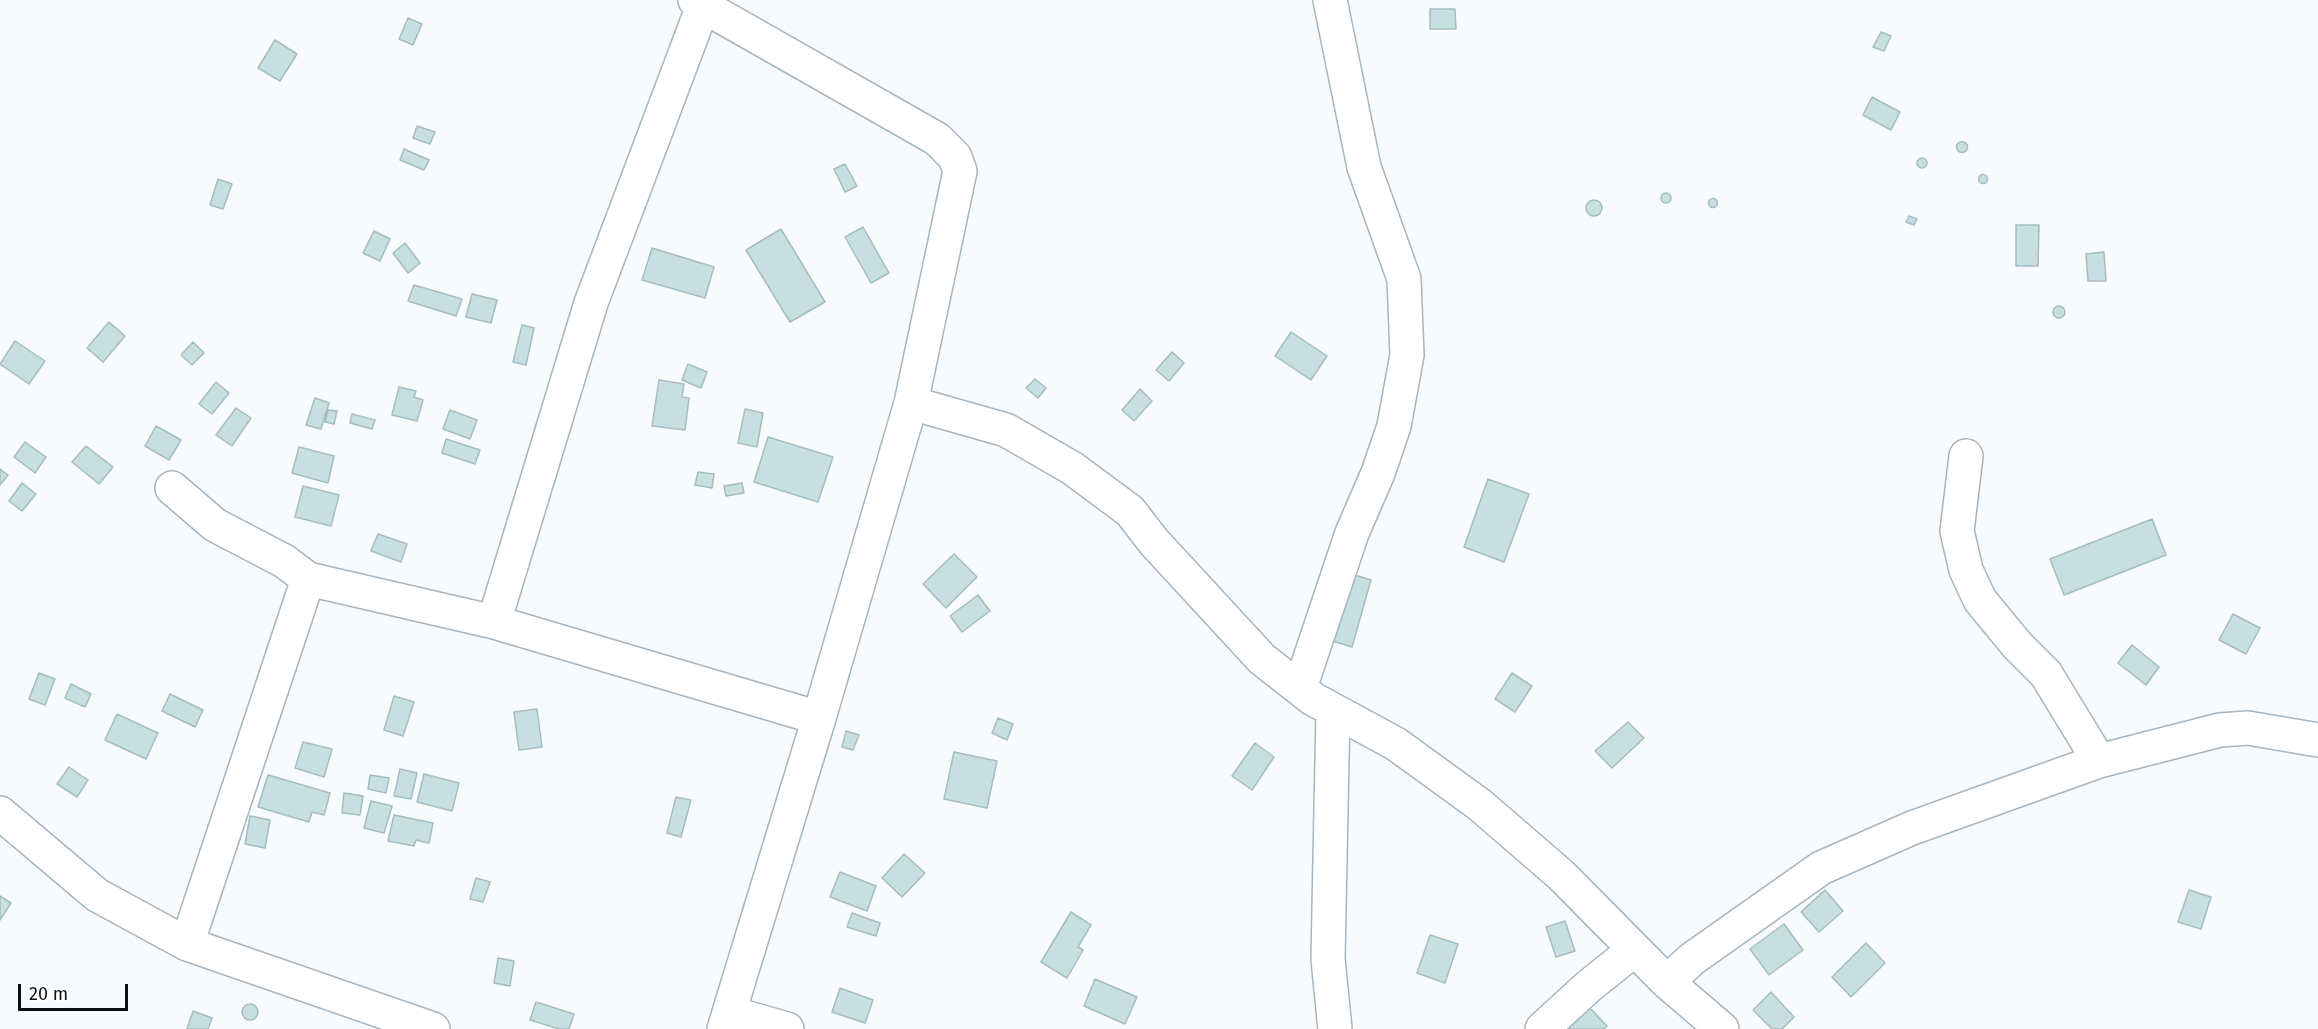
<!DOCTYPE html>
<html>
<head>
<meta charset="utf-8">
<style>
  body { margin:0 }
  #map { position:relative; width:2318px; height:1029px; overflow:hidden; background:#f7fbfd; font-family:"Fira Sans",sans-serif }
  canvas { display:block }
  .scale { position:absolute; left:18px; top:984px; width:110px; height:27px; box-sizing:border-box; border:3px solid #0b1014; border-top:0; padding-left:8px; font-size:18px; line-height:21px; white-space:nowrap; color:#0b1014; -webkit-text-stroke:4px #fff; paint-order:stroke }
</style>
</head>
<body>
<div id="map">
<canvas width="2318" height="1029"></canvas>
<div class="scale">20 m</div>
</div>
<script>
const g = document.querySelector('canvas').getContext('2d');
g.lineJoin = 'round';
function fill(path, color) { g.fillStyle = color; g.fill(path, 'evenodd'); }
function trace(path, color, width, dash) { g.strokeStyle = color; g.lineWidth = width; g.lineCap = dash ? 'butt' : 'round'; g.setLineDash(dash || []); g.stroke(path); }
const building = new Path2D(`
  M 1430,9 L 1455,9 L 1456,29 L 1430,29 Z
  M 408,18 L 422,24 L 413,45 L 399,39 Z
  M 1881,32 L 1891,36 L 1884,51 L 1873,47 Z
  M 275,40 L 297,54 L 280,81 L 258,68 Z
  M 1872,97 L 1900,112 L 1891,130 L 1863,115 Z
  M 417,126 L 435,132 L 430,144 L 413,138 Z
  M1956.5 147a5.5 5.5 0 1 1 11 0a5.5 5.5 0 1 1-11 0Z
  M 404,149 L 429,160 L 424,170 L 400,160 Z
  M1917 163a5 5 0 1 1 10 0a5 5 0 1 1-10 0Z
  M 845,164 L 857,186 L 845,192 L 834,169 Z
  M1978.5 179a4.5 4.5 0 1 1 9 0a4.5 4.5 0 1 1-9 0Z
  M 218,179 L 232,184 L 223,209 L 210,205 Z
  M1661 198a5 5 0 1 1 10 0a5 5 0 1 1-10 0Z
  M1708.5 203a4.5 4.5 0 1 1 9 0a4.5 4.5 0 1 1-9 0Z
  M1586 208a8 8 0 1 1 16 0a8 8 0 1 1-16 0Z
  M 1909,216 L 1917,219 L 1914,225 L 1906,222 Z
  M 2016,225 L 2039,225 L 2038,266 L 2016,266 Z
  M 863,227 L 889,273 L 871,283 L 845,237 Z
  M 781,229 L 825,302 L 790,322 L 746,250 Z
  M 374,231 L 390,239 L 380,261 L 363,253 Z
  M 405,243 L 420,263 L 408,273 L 393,253 Z
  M 652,248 L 714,267 L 705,298 L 642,280 Z
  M 2104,252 L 2106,281 L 2088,281 L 2086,254 Z
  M 414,285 L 462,299 L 456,316 L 408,301 Z
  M 472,294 L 497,300 L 491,323 L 466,317 Z
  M2053 312a6 6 0 1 1 12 0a6 6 0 1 1-12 0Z
  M 109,322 L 125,336 L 103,362 L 87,348 Z
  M 522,325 L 534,328 L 526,365 L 513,362 Z
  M 1291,332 L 1327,356 L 1311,380 L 1275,356 Z
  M 15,341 L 45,361 L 29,384 L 0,364 Z
  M 193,342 L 204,353 L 192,365 L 181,355 Z
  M 1172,352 L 1184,363 L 1169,381 L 1156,370 Z
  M 688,364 L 707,372 L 701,388 L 682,380 Z
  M 1035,379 L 1046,388 L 1038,398 L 1026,388 Z
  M 659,380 L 684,384 L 682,397 L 689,398 L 685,430 L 652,426 Z
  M 216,382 L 229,393 L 212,414 L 199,404 Z
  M 399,387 L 416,391 L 414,397 L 423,400 L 417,421 L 392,415 Z
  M 1140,389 L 1152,401 L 1134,421 L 1122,410 Z
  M 315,398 L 329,403 L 321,429 L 306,425 Z
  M 236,408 L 251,418 L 232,446 L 216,435 Z
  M 745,409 L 763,413 L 757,447 L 738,443 Z
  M 328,410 L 337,411 L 334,424 L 325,422 Z
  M 450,410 L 477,420 L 470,439 L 443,429 Z
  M 352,414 L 375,420 L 372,429 L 350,423 Z
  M 156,426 L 181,440 L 169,460 L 145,446 Z
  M 768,437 L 833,457 L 818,502 L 754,482 Z
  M 446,439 L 480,450 L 475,464 L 442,453 Z
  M 25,442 L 46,457 L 35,473 L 14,457 Z
  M 86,446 L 113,467 L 99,484 L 72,462 Z
  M 299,447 L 334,456 L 328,483 L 292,473 Z
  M 0,469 L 8,475 L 0,485 Z
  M 698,472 L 714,474 L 712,488 L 695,485 Z
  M 1488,479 L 1529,494 L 1504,562 L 1464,547 Z
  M 22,483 L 36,494 L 22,511 L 9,501 Z
  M 742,483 L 744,493 L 726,496 L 724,486 Z
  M 303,486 L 339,495 L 331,526 L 295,517 Z
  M 2152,519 L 2166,555 L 2064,595 L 2050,559 Z
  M 378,534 L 407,544 L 401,562 L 371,551 Z
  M 954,554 L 977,577 L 946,608 L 923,584 Z
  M 1348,573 L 1371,580 L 1352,647 L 1329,640 Z
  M 978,595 L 990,611 L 962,632 L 950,616 Z
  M 2233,614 L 2260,628 L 2246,654 L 2219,640 Z
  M 2132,645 L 2159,667 L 2146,685 L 2118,663 Z
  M 39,673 L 55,679 L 45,705 L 29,699 Z
  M 1512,673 L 1532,686 L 1515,712 L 1495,699 Z
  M 71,684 L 91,694 L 85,707 L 65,698 Z
  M 170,694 L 203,710 L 195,727 L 162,711 Z
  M 394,696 L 414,702 L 403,736 L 384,730 Z
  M 537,709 L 542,747 L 519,750 L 514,712 Z
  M 117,714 L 158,733 L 146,759 L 105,740 Z
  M 998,718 L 1013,724 L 1007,740 L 992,733 Z
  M 1628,722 L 1644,738 L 1612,768 L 1595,751 Z
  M 846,731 L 859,735 L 853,750 L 842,747 Z
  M 303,742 L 332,749 L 324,777 L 295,768 Z
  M 1255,743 L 1274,757 L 1252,790 L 1232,776 Z
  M 954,752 L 997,761 L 987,808 L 944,799 Z
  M 69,767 L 88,780 L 77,797 L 57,784 Z
  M 400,769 L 417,773 L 411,799 L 394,796 Z
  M 424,774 L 459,783 L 452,811 L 417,802 Z
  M 268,775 L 330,793 L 324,815 L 312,812 L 309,822 L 258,807 Z
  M 370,775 L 389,778 L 386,793 L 368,789 Z
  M 344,793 L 363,796 L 360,815 L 342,813 Z
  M 676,797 L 691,800 L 681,837 L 667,833 Z
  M 371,801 L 392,806 L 384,833 L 364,828 Z
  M 394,815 L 433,823 L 429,843 L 416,840 L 414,846 L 388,841 Z
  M 250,816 L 270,820 L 265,848 L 245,844 Z
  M 904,854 L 925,873 L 902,897 L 882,878 Z
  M 840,872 L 876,886 L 867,911 L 830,897 Z
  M 476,878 L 490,882 L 483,902 L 470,899 Z
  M 1825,890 L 1843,911 L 1819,932 L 1801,912 Z
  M 2189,890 L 2211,897 L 2201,929 L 2178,922 Z
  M 0,896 L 11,903 L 0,920 Z
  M 1071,912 L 1091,925 L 1078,947 L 1083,950 L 1067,978 L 1041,962 Z
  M 852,913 L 880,923 L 876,936 L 847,927 Z
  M 1565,921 L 1575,951 L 1556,957 L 1546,927 Z
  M 1784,924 L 1803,950 L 1769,975 L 1750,949 Z
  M 1430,935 L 1458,944 L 1445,983 L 1417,973 Z
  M 1866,943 L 1885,963 L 1851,997 L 1832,977 Z
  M 498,958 L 514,961 L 510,986 L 494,983 Z
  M 1095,979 L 1137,997 L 1125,1024 L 1084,1006 Z
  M 840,988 L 873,1000 L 865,1023 L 832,1012 Z
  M 1771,992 L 1794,1017 L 1782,1029 L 1772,1029 L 1753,1010 Z
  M 536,1002 L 574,1014 L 569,1029 L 559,1029 L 530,1020 Z
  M242 1012a8 8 0 1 1 16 0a8 8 0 1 1-16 0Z
  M 1587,1005 L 1607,1026 L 1604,1029 L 1562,1029 Z
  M 193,1011 L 212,1018 L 208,1029 L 187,1029 Z`);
fill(building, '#c8dfe2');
trace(building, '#a6bdc0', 1.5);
const minor = new Path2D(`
  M 702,0 L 703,6 L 937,139 L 955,157 L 960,171 L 911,403 L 819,718
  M 911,403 L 1006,430 L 1072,468 L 1130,511 L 1154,542 L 1262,659 L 1313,699 L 1396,744 L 1480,805 L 1561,875 L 1667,982 L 1722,1029
  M 1966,456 L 1957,531 L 1966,570 L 1980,600 L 2017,645 L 2046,674 L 2099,761
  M 172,488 L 215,525 L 284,561 L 308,579
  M 494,622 L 591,303 L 703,6 L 695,0
  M 1300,688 L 1352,533 L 1378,473 L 1394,426 L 1407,355 L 1404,279 L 1364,167 L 1330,0
  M 1333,710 L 1328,959 L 1335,1029
  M 0,813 L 97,895 L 187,944 L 433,1029
  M 187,944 L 308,579 L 494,622 L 819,718 L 724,1029
  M 1667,982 L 1692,959 L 1821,868 L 1912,828 L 2099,761 L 2220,730 L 2248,728 L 2318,740
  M 730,1013 L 787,1029
  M 1542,1029 L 1589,986 L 1634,950`);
trace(minor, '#a5b5c2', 36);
trace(minor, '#fff', 33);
</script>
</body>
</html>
